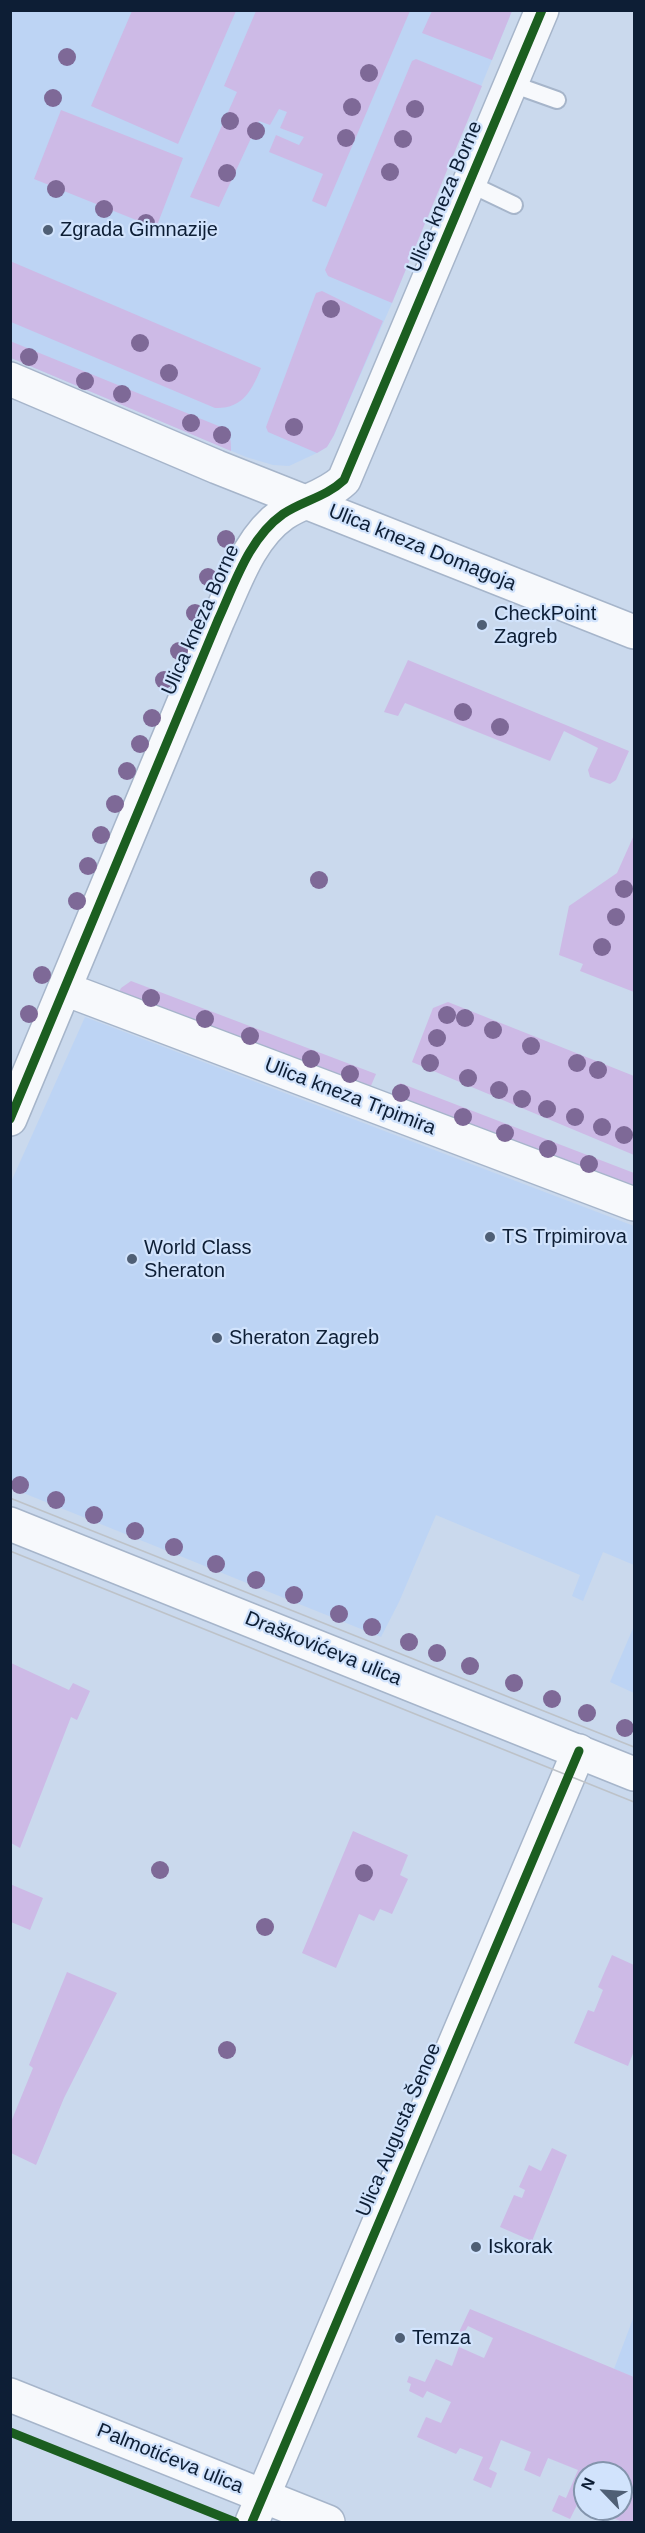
<!DOCTYPE html>
<html>
<head>
<meta charset="utf-8">
<style>
  body { margin:0 }
  #map { position:relative; width:645px; height:2533px; overflow:hidden; background:#cad9ed; font-family:Helvetica,sans-serif }
  canvas { display:block }
  .frame { position:absolute; inset:0; border:12px solid #0d1e35; pointer-events:none }
  .north { position:absolute; left:573px; top:2461px; width:60px; height:60px; box-sizing:border-box; background:#d1e3fc; border:2px solid #8394ac; border-radius:50%; rotate:295deg; font-size:16px; font-weight:700; line-height:24px; text-align:center; color:#0d1e35 }
  .north::after { content:''; display:block; margin:auto; width:21px; height:27px; background:#4f5f75; clip-path:polygon(50% 0,100% 100%,50% 72%,0 100%) }
</style>
</head>
<body>
<div id="map">
<canvas width="645" height="2533"></canvas>
<div class="frame"></div>
<div class="north">N</div>
</div>
<script>
const g = document.querySelector('canvas').getContext('2d');
g.lineJoin = 'round';
function fill(path, color) { g.fillStyle = color; g.fill(path, 'evenodd'); }
function trace(path, color, width, dash) { g.strokeStyle = color; g.lineWidth = width; g.lineCap = dash ? 'butt' : 'round'; g.setLineDash(dash || []); g.stroke(path); }
function write(font, color, halo, rows, align = 'center') {
  g.font = font + ' Helvetica,sans-serif'; g.lineWidth = 4.5; g.setLineDash([]); g.textBaseline = 'middle'; g.strokeStyle = halo; g.fillStyle = color; for (const [text, x, y, turn = 0] of rows) {
    g.save(); g.translate(x, y); g.rotate((+turn || 0) * Math.PI / 180); g.textAlign = isNaN(turn) ? turn : align; if (halo) g.strokeText(text, 0, 0); g.fillText(text, 0, 0); g.restore();
  }
}
fill(new Path2D(`
  M 10,11 L 512,11 L 392,303 L 334,435 L 327,447 L 317,453 L 289,466 L 273,465 L 246,457 L 11,358 Z
  M 85,1017 L 634,1226 L 634,1565 L 603,1552 L 583,1601 L 572,1596 L 580,1575 L 436,1515 L 399,1602 L 381,1637 L 11,1488 L 11,1182 Z
  M 634,1626 L 634,1693 L 610,1682 Z
  M 634,2316 L 634,2377 L 614,2369 Z`), '#bdd4f4');
fill(new Path2D(`
  M 132,11 L 236,11 L 178,144 L 91,106 Z
  M 256,11 L 410,11 L 326,207 L 312,201 L 323,174 L 269,152 L 276,135 L 299,145 L 304,137 L 280,128 L 287,112 L 279,109 L 270,125 L 259,121 L 219,207 L 190,197 L 237,92 L 224,86 Z
  M 432,11 L 432,10 L 512,11 L 492,60 L 422,33 Z
  M 416,59 L 482,86 L 392,303 L 328,276 L 325,270 L 412,61 Z
  M 61,110 L 183,158 L 156,228 L 34,179 Z
  M 10,261 L 261,368 C 252,390 243,409 215,408 L 11,322 Z
  M 322,291 L 383,321 L 334,435 L 327,447 L 317,453 L 268,432 L 266,427 L 316,293 Z
  M 10,341 L 221,427 C 231,433 231,440 231,451 L 11,358 Z
  M 408,660 L 629,751 L 616,780 L 610,784 L 590,777 L 588,770 L 598,748 L 564,731 L 550,761 L 405,703 L 398,716 L 384,712 Z
  M 634,835 L 634,992 L 580,971 L 583,964 L 559,955 L 569,906 L 617,873 Z
  M 131,981 L 376,1074 L 367,1095 L 118,994 L 121,988 Z
  M 448,1002 L 634,1076 L 634,1155 L 412,1062 L 433,1008 Z
  M 400,1083 L 634,1173 L 634,1195 L 391,1105 Z
  M 11,1663 L 69,1690 L 73,1683 L 90,1691 L 77,1720 L 71,1717 L 20,1848 L 11,1843 Z
  M 353,1831 L 408,1855 L 400,1875 L 408,1879 L 392,1914 L 380,1909 L 374,1921 L 359,1914 L 336,1968 L 302,1953 Z
  M 10,1884 L 43,1898 L 30,1930 L 11,1922 Z
  M 612,1955 L 634,1965 L 634,2051 L 628,2066 L 574,2043 L 588,2010 L 594,2012 L 603,1990 L 598,1987 Z
  M 67,1972 L 117,1993 L 64,2098 L 36,2165 L 11,2153 L 11,2122 L 33,2068 L 29,2065 Z
  M 552,2148 L 567,2155 L 532,2241 L 500,2227 L 514,2195 L 522,2198 L 525,2190 L 519,2187 L 529,2165 L 541,2171 Z
  M 470,2309 L 634,2377 L 634,2522 L 623,2522 L 589,2509 L 621,2509 L 621,2473 L 585,2473 L 585,2508 L 577,2505 L 570,2519 L 552,2511 L 559,2495 L 566,2498 L 578,2470 L 548,2458 L 540,2477 L 524,2470 L 531,2452 L 501,2440 L 489,2469 L 497,2473 L 491,2488 L 473,2480 L 483,2457 L 460,2448 L 456,2454 L 417,2437 L 426,2417 L 441,2423 L 451,2402 L 427,2391 L 423,2398 L 409,2391 L 411,2384 L 407,2382 L 409,2376 L 425,2382 L 436,2359 L 452,2366 L 459,2347 L 484,2358 L 493,2338 L 468,2326 L 464,2333 L 459,2332 Z`), '#cdbae6');
const lane = new Path2D(`
  M 512,84 L 557,100
  M 470,184 L 514,205`);
const street = new Path2D(`
  M 10,379 L 217,467 L 634,632
  M 65,989 L 634,1204
  M 10,1119 L 218,620 C 235,583 249,538 283,514 C 302,501 326,497 344,480 L 542,10
  M 252,2522 L 579,1751`);
const secondary = new Path2D(`
  M 10,1524 L 634,1774
  M 10,2395 L 328,2522`);
trace(lane, '#a6b5ca', 20);
trace(street, '#a6b5ca', 36);
trace(secondary, '#a6b5ca', 36);
trace(lane, '#f7f9fc', 16);
trace(street, '#f7f9fc', 33);
trace(secondary, '#f7f9fc', 33);
trace(new Path2D(`
  M 10,1498 L 634,1747
  M 10,1551 L 634,1802`), '#bdc2c8', 1.5);
trace(new Path2D(`
  M 10,1119 L 218,620 C 235,583 249,538 283,514 C 302,501 326,497 344,480 L 542,10
  M 10,2432 L 235,2522
  M 252,2522 L 579,1751`), '#1b5e20', 9);
g.fillStyle = '#7e6997';
for (const [x, y] of [
  [67,57],
  [369,73],
  [53,98],
  [352,107],
  [415,109],
  [230,121],
  [256,131],
  [346,138],
  [403,139],
  [390,172],
  [227,173],
  [56,189],
  [104,209],
  [146,223],
  [331,309],
  [140,343],
  [29,357],
  [169,373],
  [85,381],
  [122,394],
  [191,423],
  [294,427],
  [222,435],
  [226,539],
  [208,577],
  [195,613],
  [179,651],
  [164,680],
  [463,712],
  [152,718],
  [500,727],
  [140,744],
  [127,771],
  [115,804],
  [101,835],
  [88,866],
  [319,880],
  [624,889],
  [77,901],
  [616,917],
  [602,947],
  [42,975],
  [151,998],
  [29,1014],
  [447,1015],
  [465,1018],
  [205,1019],
  [493,1030],
  [250,1036],
  [437,1038],
  [531,1046],
  [311,1059],
  [430,1063],
  [577,1063],
  [598,1070],
  [350,1074],
  [468,1078],
  [499,1090],
  [401,1093],
  [522,1099],
  [547,1109],
  [463,1117],
  [575,1117],
  [602,1127],
  [505,1133],
  [624,1135],
  [548,1149],
  [589,1164],
  [20,1485],
  [56,1500],
  [94,1515],
  [135,1531],
  [174,1547],
  [216,1564],
  [256,1580],
  [294,1595],
  [339,1614],
  [372,1627],
  [409,1642],
  [437,1653],
  [470,1666],
  [514,1683],
  [552,1699],
  [587,1713],
  [625,1728],
  [160,1870],
  [364,1873],
  [265,1927],
  [227,2050]
]) { g.beginPath(); g.arc(x, y, 9, 0, 2 * Math.PI); g.fill(); }
for (const [x, y, r, color] of [
  [48,230,6,"#4f5f75"],
  [482,625,6,"#4f5f75"],
  [490,1237,6,"#4f5f75"],
  [132,1259,6,"#4f5f75"],
  [217,1338,6,"#4f5f75"],
  [476,2247,6,"#4f5f75"],
  [400,2338,6,"#4f5f75"]
]) { const dot = new Path2D(); dot.arc(x, y, r, 0, 2 * Math.PI); g.fillStyle = color; g.fill(dot); trace(dot, '#d1e3fc', 2); }
write('20px', '#0d1e35', '#d1e3fc', [
  ["Ulica kneza Borne",445,197,-67],
  ["Ulica kneza Domagoja",422,548,22],
  ["Ulica kneza Borne",201,620,-66],
  ["Ulica kneza Trpimira",350,1097,21],
  ["Draškovićeva ulica",323,1649,22],
  ["Ulica Augusta Šenoe",399,2130,-67],
  ["Palmotićeva ulica",170,2459,22]
]);
write('20px', '#0d1e35', '#d1e3fc', [
  ["Zgrada Gimnazije",60,230],
  ["CheckPoint",494,614],
  ["Zagreb",494,637],
  ["TS Trpimirova",502,1237],
  ["World Class",144,1248],
  ["Sheraton",144,1271],
  ["Sheraton Zagreb",229,1338],
  ["Iskorak",488,2247],
  ["Temza",412,2338]
], 'left');
</script>
</body>
</html>
